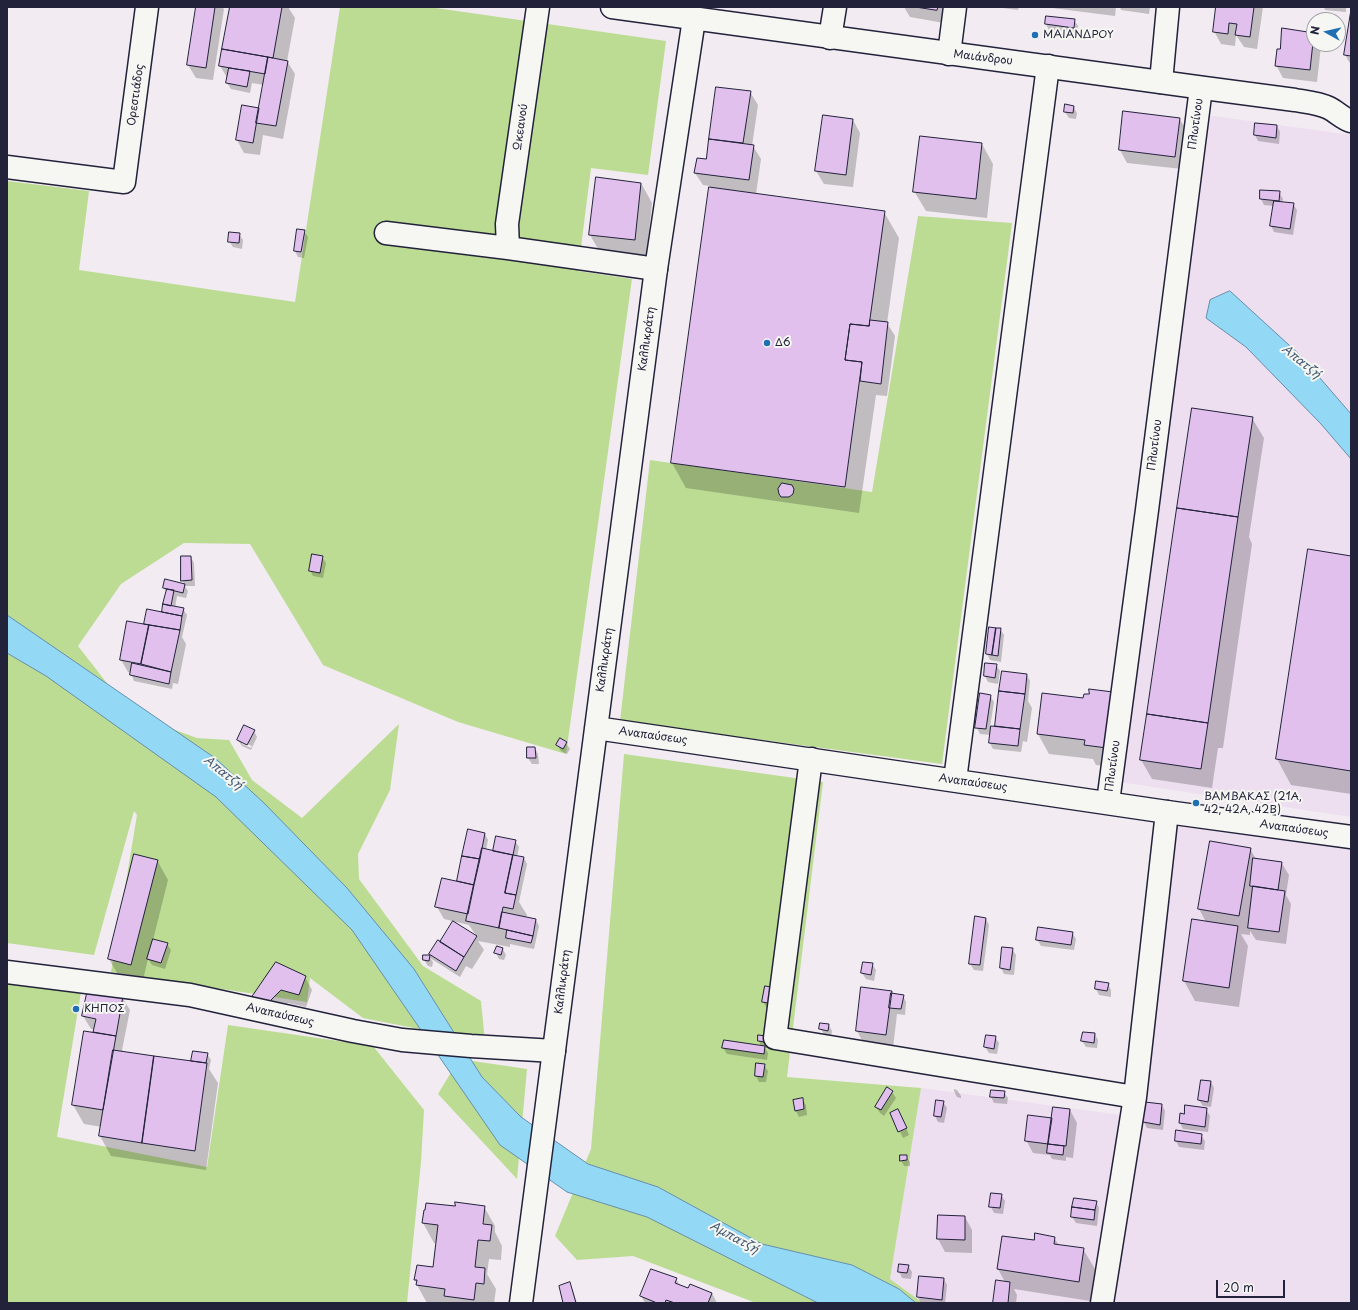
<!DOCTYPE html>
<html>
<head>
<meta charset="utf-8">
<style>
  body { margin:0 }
  #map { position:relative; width:1358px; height:1310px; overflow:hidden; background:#f2ebf1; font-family:"Playpen Sans",sans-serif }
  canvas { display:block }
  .frame { position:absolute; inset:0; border:8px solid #22223b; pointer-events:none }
  .north { position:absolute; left:1306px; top:12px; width:40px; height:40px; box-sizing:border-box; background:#f6f6f2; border:1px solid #a1a1a9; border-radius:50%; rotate:278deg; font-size:11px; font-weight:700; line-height:16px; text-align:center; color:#22223b }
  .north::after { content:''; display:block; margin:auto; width:14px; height:18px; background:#1f6fb2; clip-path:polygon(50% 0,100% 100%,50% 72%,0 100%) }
  .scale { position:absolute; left:1216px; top:1280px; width:69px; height:18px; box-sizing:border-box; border:2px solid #22223b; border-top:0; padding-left:5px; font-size:12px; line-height:14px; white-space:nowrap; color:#22223b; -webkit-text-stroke:3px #f6f6f2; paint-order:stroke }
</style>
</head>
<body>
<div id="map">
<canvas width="1358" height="1310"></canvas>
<div class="frame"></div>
<div class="north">N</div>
<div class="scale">20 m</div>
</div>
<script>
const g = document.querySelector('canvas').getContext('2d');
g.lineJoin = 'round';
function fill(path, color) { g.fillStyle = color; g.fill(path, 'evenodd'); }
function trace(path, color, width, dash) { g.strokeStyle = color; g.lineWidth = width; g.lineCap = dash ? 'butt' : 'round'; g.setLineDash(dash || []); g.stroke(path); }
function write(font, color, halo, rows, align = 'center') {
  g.font = font + ' "Playpen Sans",sans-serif'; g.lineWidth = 4; g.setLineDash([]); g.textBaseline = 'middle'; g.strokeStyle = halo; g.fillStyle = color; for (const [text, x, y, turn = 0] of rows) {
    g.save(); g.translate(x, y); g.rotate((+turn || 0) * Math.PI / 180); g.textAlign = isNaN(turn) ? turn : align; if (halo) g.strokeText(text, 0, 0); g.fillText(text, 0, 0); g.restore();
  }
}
fill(new Path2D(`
  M 1206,115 L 1351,135 L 1351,817 L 1120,782 Z
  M 1175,824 L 1351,849 L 1351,1303 L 923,1303 L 890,1279 L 921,1088 L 1143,1118 Z`), '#eddef0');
fill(new Path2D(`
  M 340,7 L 429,7 L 666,41 L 648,175 L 591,168 L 578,271 L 632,279 L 566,754 L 458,722 L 323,665 L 250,544 L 184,543 L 121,584 L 78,646 L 131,714 L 197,738 L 229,740 L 252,780 L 302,818 L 399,724 L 390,790 L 358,854 L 359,879 L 423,966 L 481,1001 L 485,1042 L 363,1018 L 310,978 L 307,1002 L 111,972 L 137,815 L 134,811 L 94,955 L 7,943 L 7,181 L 89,191 L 79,270 L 295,302 Z
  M 918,216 L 1012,223 L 942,764 L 620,721 L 650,460 L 872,492 Z
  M 624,754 L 823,782 L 787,1077 L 921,1088 L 890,1279 L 923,1303 L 756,1303 L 633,1256 L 577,1260 L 555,1236 L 591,1149 Z
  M 7,984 L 81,992 L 57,1137 L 207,1167 L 228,1025 L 373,1046 L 424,1110 L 421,1162 L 407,1303 L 7,1303 Z
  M 459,1059 L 527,1069 L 517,1179 L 438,1094 Z`), '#bcdc94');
const water = new Path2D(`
  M 1230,291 L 1301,356 L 1351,414 L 1351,459 L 1321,424 L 1246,347 L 1206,318 L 1210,300 Z
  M 7,615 L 215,758 L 264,803 L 347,888 L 414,969 L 482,1077 L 521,1117 L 588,1164 L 658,1187 L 762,1244 L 852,1265 L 899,1289 L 916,1303 L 818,1303 L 647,1217 L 567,1192 L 500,1145 L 352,930 L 216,797 L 46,676 L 7,653 Z`);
fill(water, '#93d8f5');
trace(water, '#668fab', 1);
fill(new Path2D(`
  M 195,7 L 222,7 L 224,9 L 213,80 L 196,78 L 188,65 L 197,10 Z
  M 231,7 L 288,7 L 295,18 L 287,61 L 295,74 L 283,139 L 263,135 L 260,155 L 244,153 L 237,140 L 260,110 L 264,85 L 252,83 L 250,93 L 231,89 L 227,83 L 228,79 L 220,66 Z
  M 904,7 L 953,7 L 944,23 L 910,17 Z
  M 995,7 L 1019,7 L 1018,10 Z
  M 1044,7 L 1116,7 L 1115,16 Z
  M 1120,7 L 1150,7 L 1149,14 L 1121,10 Z
  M 1217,7 L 1263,7 L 1257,49 L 1244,47 L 1236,35 L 1235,46 L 1221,44 L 1214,31 Z
  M 1324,7 L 1346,7 L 1346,12 L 1325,10 Z
  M 1351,17 L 1351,65 L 1345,55 Z
  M 1074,20 L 1078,26 L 1077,33 L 1049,30 L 1046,24 Z
  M 1314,34 L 1314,44 L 1320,44 L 1321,46 L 1317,82 L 1283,78 L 1276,65 L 1281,50 Z
  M 717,88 L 750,92 L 758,105 L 752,146 L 753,146 L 761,159 L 756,194 L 884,212 L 899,238 L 887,323 L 895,336 L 887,396 L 876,395 L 859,513 L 686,488 L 672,463 L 710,186 L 703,185 L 695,173 L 707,160 Z
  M 1073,106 L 1077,113 L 1076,119 L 1069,118 L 1065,112 Z
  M 1179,118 L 1187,131 L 1182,169 L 1127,163 L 1120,150 Z
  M 853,120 L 860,133 L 853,187 L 824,184 L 816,171 Z
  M 1277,126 L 1280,132 L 1279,144 L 1258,141 L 1255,135 Z
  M 921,137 L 982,144 L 993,164 L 987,218 L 926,211 L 914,191 Z
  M 641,183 L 652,203 L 646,259 L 601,254 L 590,235 Z
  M 1279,192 L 1283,199 L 1282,203 L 1293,204 L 1297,210 L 1293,235 L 1274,232 L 1271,226 L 1274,206 L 1264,205 L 1261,199 Z
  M 304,231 L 308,237 L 304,258 L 298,257 L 295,251 Z
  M 239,234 L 243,240 L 242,249 L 233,247 L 229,241 Z
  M 1252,418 L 1264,438 L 1249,537 L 1252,544 L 1223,748 L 1218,748 L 1212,788 L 1152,779 L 1141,760 Z
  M 191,557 L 194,563 L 195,586 L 185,586 L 188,591 L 186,598 L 177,596 L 175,608 L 183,609 L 187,615 L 182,637 L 186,644 L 178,684 L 173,683 L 172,689 L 134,681 L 131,673 L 128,672 L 121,660 L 146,625 L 145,624 L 163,613 L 167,593 L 164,588 L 185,585 L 182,580 Z
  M 322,557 L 326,563 L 323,578 L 313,576 L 310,570 Z
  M 1351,557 L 1351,794 L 1291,785 L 1277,759 Z
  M 1000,629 L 1004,635 L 1001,662 L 990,660 L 987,654 Z
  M 996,665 L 1000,671 L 998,684 L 988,682 L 985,676 Z
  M 1027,675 L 1030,681 L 1028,701 L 1032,708 L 1027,742 L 1023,741 L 1021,752 L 993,749 L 990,743 L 991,735 L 980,734 L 977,728 L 990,696 L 994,702 L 990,727 L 996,727 L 1000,691 Z
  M 1043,694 L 1084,699 L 1117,767 L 1096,765 L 1093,759 L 1049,754 L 1038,734 Z
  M 254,731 L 257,737 L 251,750 L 242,746 L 238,740 ZM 242,742 L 252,746 L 251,748 L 242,744 Z
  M 566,743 L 570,749 L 567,754 L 561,751 L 557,745 Z
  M 535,748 L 538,754 L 539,764 L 532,764 L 528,758 Z
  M 469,830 L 485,834 L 488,840 L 486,850 L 494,852 L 515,841 L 519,847 L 517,857 L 524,858 L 527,864 L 519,902 L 527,915 L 526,918 L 536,920 L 539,926 L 534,949 L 510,944 L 510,947 L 478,941 L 484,950 L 472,969 L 466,966 L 460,977 L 430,958 L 433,962 L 432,967 L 428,966 L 424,960 L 424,956 L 432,956 L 430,954 L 441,943 L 453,923 L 477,937 L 469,925 L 444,919 L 437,907 L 458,882 Z
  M 1250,849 L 1256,859 L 1281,862 L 1289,875 L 1286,895 L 1291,904 L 1286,944 L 1256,940 L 1250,931 L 1250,935 L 1241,934 L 1248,946 L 1239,1007 L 1195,1001 L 1184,981 L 1193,920 L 1206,922 L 1199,909 Z
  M 157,860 L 168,880 L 153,940 L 167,944 L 171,950 L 165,969 L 152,965 L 148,959 L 142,984 L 120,978 L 109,959 Z
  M 986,919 L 989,925 L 983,971 L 974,970 L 970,964 Z
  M 1072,933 L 1076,939 L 1074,950 L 1041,946 L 1037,939 Z
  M 502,948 L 506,955 L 504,960 L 499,959 L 496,953 Z
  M 1012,949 L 1016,955 L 1014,975 L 1004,974 L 1001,968 Z
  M 872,964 L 876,970 L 874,981 L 866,979 L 862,973 Z
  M 305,977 L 312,990 L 306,1007 L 288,1003 L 278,1013 L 260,1009 L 253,997 Z
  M 1108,984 L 1111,990 L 1111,997 L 1099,995 L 1096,989 Z
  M 766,988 L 777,1010 L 767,1008 L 763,1002 Z
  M 862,988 L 903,996 L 906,1002 L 905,1015 L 897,1014 L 893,1048 L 864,1044 L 857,1031 Z
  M 122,997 L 130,1010 L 122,1050 L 124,1052 L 192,1062 L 207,1054 L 211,1060 L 209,1069 L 218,1083 L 206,1170 L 111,1156 L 100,1136 L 102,1127 L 84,1124 L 73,1105 L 95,1034 L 94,1029 L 91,1029 L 83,1016 Z
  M 829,1025 L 832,1031 L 831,1036 L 824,1034 L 820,1028 Z
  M 1095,1034 L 1098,1040 L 1097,1048 L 1086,1047 L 1082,1041 Z
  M 759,1036 L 770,1043 L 769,1048 L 765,1048 L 768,1053 L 767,1060 L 727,1054 L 723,1048 L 761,1046 L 759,1041 Z
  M 995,1037 L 999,1043 L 997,1054 L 989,1053 L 985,1047 Z
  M 764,1065 L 768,1071 L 766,1082 L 759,1082 L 756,1076 Z
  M 1211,1082 L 1214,1088 L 1211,1107 L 1203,1106 L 1199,1100 Z
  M 954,1089 L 957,1090 L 961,1096 L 961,1098 L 957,1097 L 954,1091 Z
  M 892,1092 L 896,1098 L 884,1116 L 880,1113 L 876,1107 Z
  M 1004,1092 L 1008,1098 L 1007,1104 L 994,1103 L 991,1097 Z
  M 802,1099 L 806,1105 L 807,1115 L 799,1117 L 796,1111 L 794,1101 Z
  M 943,1102 L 947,1108 L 944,1123 L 938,1122 L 935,1116 Z
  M 1146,1103 L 1162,1105 L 1165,1111 L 1163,1130 L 1147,1128 L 1144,1122 Z
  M 1206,1109 L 1210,1116 L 1208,1132 L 1183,1129 L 1180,1123 L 1181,1114 L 1184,1115 Z
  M 1070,1110 L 1077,1123 L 1073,1158 L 1066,1157 L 1066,1161 L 1052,1159 L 1050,1155 L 1033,1153 L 1026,1140 L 1052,1119 Z
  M 891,1113 L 901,1116 L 909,1135 L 903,1138 Z
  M 1201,1135 L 1205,1141 L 1204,1150 L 1179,1147 L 1176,1141 Z
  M 906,1156 L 910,1162 L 910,1166 L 904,1166 L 901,1160 Z
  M 1001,1195 L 1005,1201 L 1003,1214 L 994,1213 L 991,1207 Z
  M 1096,1202 L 1099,1208 L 1097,1226 L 1076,1223 L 1072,1217 Z
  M 484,1207 L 495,1226 L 495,1232 L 502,1246 L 501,1260 L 489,1259 L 487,1274 L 496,1289 L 494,1303 L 427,1303 L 417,1285 L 415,1280 L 433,1268 L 436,1243 L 434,1243 L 423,1223 L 424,1211 L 455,1208 Z
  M 939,1216 L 965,1217 L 972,1230 L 972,1253 L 945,1252 L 938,1239 Z
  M 1003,1237 L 1034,1242 L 1054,1238 L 1059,1245 L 1083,1249 L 1095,1269 L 1090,1301 L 1014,1289 L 1017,1295 L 1016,1303 L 994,1303 L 1005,1282 L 998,1269 Z
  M 908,1266 L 912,1272 L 911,1279 L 902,1278 L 899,1271 Z
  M 676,1279 L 680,1286 L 689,1290 L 712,1293 L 717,1303 L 645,1303 L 641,1296 Z
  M 944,1279 L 947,1285 L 945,1303 L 921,1303 L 918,1297 Z
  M 570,1284 L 573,1290 L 577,1303 L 564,1303 Z`), '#0003');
const building = new Path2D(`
  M 196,7 L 215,7 L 206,68 L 187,65 Z
  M 230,7 L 282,7 L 273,58 L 222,49 Z
  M 916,7 L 938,7 L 937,10 Z
  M 1216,7 L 1254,7 L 1250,37 L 1235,35 L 1237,24 L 1229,23 L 1228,34 L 1213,32 Z
  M 1351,10 L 1351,56 L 1344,55 Z
  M 1046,16 L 1075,19 L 1074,28 L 1045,24 Z
  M 1282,28 L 1314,33 L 1310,70 L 1275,66 L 1277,49 L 1280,49 Z
  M 222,49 L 268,57 L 265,74 L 219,66 Z
  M 268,57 L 288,61 L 276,126 L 256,123 Z
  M 229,68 L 250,71 L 247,87 L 226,83 Z
  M 716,87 L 751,91 L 743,143 L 709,139 Z
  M 1065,104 L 1074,106 L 1073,113 L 1064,112 Z
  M 242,105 L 259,108 L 253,143 L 236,140 Z
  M 1123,111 L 1180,118 L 1175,157 L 1119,150 Z
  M 823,115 L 853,119 L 846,175 L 815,171 Z
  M 1255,123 L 1277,125 L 1276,138 L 1254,135 Z
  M 920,136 L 982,143 L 976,199 L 913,192 Z
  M 709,139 L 754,145 L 749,180 L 694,173 L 697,158 L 706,159 Z
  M 596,177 L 641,183 L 635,240 L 589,235 Z
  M 709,187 L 885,211 L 869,326 L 850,324 L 845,360 L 862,362 L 845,487 L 671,463 Z
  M 1260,190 L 1280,191 L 1279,201 L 1260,199 Z
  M 1274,201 L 1294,203 L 1290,229 L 1270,226 Z
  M 297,229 L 305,230 L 301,252 L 294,251 Z
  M 229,232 L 240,233 L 239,243 L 228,242 Z
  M 870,320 L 888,322 L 881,384 L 860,381 L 862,362 L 845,360 L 850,324 L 869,326 Z
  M 1192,408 L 1253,417 L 1238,517 L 1177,508 Z
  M 782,483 L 792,485 L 794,489 L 793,494 L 789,497 L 781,497 L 779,494 L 778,489 Z
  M 1177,508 L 1238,517 L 1208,723 L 1147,714 Z
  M 1308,549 L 1351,556 L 1351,771 L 1276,759 Z
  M 312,554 L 323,556 L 320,573 L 309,571 Z
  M 181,556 L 191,556 L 192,580 L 181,581 Z
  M 165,579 L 185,584 L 183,593 L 163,588 Z
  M 167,589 L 174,590 L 171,606 L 163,604 Z
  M 163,604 L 184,608 L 182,616 L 162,612 Z
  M 147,609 L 182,616 L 180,630 L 144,624 Z
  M 127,621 L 149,625 L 141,664 L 120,660 Z
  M 149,625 L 180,630 L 171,672 L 141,664 Z
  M 989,627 L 996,628 L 992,655 L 986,654 Z
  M 996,628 L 1001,628 L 998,656 L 992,655 Z
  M 132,663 L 171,672 L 169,684 L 130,675 Z
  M 985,663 L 997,664 L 995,678 L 984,676 Z
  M 1002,671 L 1027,674 L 1025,694 L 999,691 Z
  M 1089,689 L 1113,692 L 1107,748 L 1084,745 L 1085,740 L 1037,734 L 1042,693 L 1083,698 L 1084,694 L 1089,694 Z
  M 999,691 L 1025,694 L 1020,729 L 995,726 Z
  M 980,693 L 991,695 L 986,729 L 975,728 Z
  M 1147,714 L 1208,723 L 1201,769 L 1140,760 Z
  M 244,725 L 255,730 L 247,745 L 237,740 Z
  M 991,726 L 1020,729 L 1018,746 L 989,743 Z
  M 560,738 L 567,742 L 563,749 L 556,745 Z
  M 527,747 L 535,747 L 536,758 L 527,758 Z
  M 468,829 L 485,833 L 480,859 L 462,856 Z
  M 496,836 L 516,840 L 513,855 L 493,851 Z
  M 1210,841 L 1251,848 L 1239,916 L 1198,909 Z
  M 482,848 L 513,855 L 505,893 L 516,895 L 513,909 L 503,907 L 499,928 L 466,921 Z
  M 134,854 L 158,860 L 131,965 L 108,959 Z
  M 513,855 L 524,857 L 516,895 L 505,893 Z
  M 462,856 L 480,859 L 474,885 L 457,881 Z
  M 1253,858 L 1282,862 L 1278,890 L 1250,886 Z
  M 442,878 L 474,885 L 468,914 L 435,907 Z
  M 1253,886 L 1285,891 L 1279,932 L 1248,928 Z
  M 502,912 L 536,919 L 533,936 L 499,928 Z
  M 975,916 L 986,918 L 980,965 L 969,964 Z
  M 1192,919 L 1238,926 L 1229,988 L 1183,981 Z
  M 453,921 L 477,936 L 464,957 L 440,942 Z
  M 1038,927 L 1073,932 L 1071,945 L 1036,940 Z
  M 507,930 L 533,936 L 531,943 L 506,938 Z
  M 153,939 L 168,943 L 161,963 L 147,959 Z
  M 438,940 L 464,957 L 456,971 L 429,954 Z
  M 497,946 L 503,948 L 501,955 L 494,953 Z
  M 1002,947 L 1013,948 L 1010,970 L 1000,968 Z
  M 423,955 L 430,955 L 429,961 L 423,960 Z
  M 276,962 L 306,976 L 299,995 L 281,990 L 270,1001 L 252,997 Z
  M 863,962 L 873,963 L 871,975 L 861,973 Z
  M 1096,981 L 1109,983 L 1107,991 L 1095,989 Z
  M 765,986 L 777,988 L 774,1004 L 762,1002 Z
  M 861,987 L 892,991 L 886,1035 L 856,1031 Z
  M 88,989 L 123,996 L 116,1036 L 93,1032 L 96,1019 L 82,1016 Z
  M 891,993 L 904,995 L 901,1009 L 889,1008 Z
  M 820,1023 L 829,1024 L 828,1031 L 819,1029 Z
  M 84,1031 L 116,1036 L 103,1110 L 72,1105 Z
  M 1083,1032 L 1095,1033 L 1094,1043 L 1081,1041 Z
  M 758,1035 L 767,1036 L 766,1042 L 758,1041 Z
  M 986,1035 L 996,1036 L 994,1049 L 984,1047 Z
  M 724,1040 L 765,1046 L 764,1054 L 722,1048 Z
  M 113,1050 L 154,1056 L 142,1143 L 99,1136 Z
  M 193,1051 L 208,1053 L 206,1063 L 191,1061 Z
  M 154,1056 L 207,1063 L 195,1151 L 142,1143 Z
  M 756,1063 L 765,1064 L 763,1077 L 755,1076 Z
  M 1201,1080 L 1211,1081 L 1208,1102 L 1198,1100 Z
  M 887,1087 L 893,1091 L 881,1110 L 875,1107 Z
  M 991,1090 L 1005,1091 L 1004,1098 L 990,1097 Z
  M 803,1098 L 804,1109 L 795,1111 L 793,1100 Z
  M 936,1100 L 944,1101 L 941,1117 L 934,1116 Z
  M 1145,1102 L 1162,1104 L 1160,1125 L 1143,1122 Z
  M 1185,1105 L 1207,1108 L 1205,1127 L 1179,1123 L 1180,1113 L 1184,1114 Z
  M 1053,1107 L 1070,1109 L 1066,1146 L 1048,1144 Z
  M 898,1109 L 907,1128 L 898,1132 L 890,1113 Z
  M 1028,1115 L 1052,1118 L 1048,1144 L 1025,1141 Z
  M 1176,1130 L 1202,1134 L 1201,1144 L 1175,1141 Z
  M 1048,1144 L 1064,1146 L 1063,1155 L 1047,1153 Z
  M 900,1155 L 907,1155 L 907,1160 L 900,1161 Z
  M 991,1193 L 1002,1194 L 1000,1208 L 989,1207 Z
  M 1074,1198 L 1097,1201 L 1095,1210 L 1072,1207 Z
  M 455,1202 L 485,1206 L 483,1224 L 492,1225 L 490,1241 L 478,1240 L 475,1267 L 485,1268 L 484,1284 L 476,1283 L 474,1300 L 444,1296 L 445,1289 L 416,1285 L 417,1280 L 414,1280 L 417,1265 L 433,1267 L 438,1225 L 422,1223 L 424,1210 L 425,1210 L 426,1203 L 455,1206 Z
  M 1072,1207 L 1095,1210 L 1094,1220 L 1071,1217 Z
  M 938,1215 L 965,1216 L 965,1240 L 937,1239 Z
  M 1035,1233 L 1055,1237 L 1054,1244 L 1084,1248 L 1079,1282 L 997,1269 L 1002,1236 L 1034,1240 Z
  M 899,1264 L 909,1265 L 907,1273 L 898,1272 Z
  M 651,1269 L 677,1278 L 675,1283 L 688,1288 L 690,1284 L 712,1293 L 708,1303 L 675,1303 L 666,1300 L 665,1303 L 657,1303 L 640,1296 Z
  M 919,1276 L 944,1278 L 942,1300 L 917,1297 Z
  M 996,1280 L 1010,1282 L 1008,1303 L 993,1303 Z
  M 570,1282 L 576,1303 L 563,1303 L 559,1286 Z`);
fill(building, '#e1c0ed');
trace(building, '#22223b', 1);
const minor = new Path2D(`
  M 830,38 L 835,7
  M 949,54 L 955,7
  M 1161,82 L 1168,7
  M 7,167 L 124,182 L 147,7
  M 386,233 L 508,248 L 656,269
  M 508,248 L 507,224 L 538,7
  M 811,759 L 775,1038 L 1135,1097
  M 955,780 L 1048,66
  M 1108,802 L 1147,510 L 1201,88
  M 7,972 L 190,995 L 353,1031 L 402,1040 L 471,1046 L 554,1051
  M 1102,1303 L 1135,1097 L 1167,812`);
const tertiary = new Path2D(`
  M 596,728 L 1167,812 L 1351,837
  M 521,1303 L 656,269 L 694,19`);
const secondary = new Path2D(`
  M 612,7 C 839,39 1067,70 1295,100 C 1307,102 1319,103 1329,108 C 1337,112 1343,119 1351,121`);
trace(minor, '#22223b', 25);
trace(tertiary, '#22223b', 25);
trace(secondary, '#22223b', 25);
trace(minor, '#f6f6f2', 22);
trace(tertiary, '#f6f6f2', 22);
trace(secondary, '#f6f6f2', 22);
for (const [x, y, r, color] of [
  [1035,35,4,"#1f6fb2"],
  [767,343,4,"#1f6fb2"],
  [1196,803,4,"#1f6fb2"],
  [76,1009,4,"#1f6fb2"]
]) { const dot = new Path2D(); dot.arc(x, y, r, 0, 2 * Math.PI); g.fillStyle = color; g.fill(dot); trace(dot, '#f6f6f2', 1.5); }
write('11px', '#22223b', '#f6f6f2', [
  ["ΜΑΙΑΝΔΡΟΥ",1043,35],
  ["Δ6",775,343],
  ["ΒΑΜΒΑΚΑΣ (21Α,",1204,797],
  ["42, 42Α, 42Β)",1204,810],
  ["ΚΗΠΟΣ",84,1009]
], 'left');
write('11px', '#22223b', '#f6f6f2', [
  ["Μαιάνδρου",983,58,7],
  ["Ορεστιάδος",136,95,-82],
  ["Πλωτίνου",1196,124,-82],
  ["Ωκεανού",521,127,-82],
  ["Καλλικράτη",647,339,-82],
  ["Πλωτίνου",1155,445,-83],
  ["Καλλικράτη",605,660,-82],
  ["Αναπαύσεως",653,736,8],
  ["Πλωτίνου",1113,766,-82],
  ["Αναπαύσεως",973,783,8],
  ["Αναπαύσεως",1294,829,8],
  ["Καλλικράτη",563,982,-83],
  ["Αναπαύσεως",280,1015,13]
]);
write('italic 12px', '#445973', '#f6f6f2', [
  ["Απατζή",1301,362,39],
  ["Απατζή",223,773,39],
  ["Αμπατζή",734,1238,29]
]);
</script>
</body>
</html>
